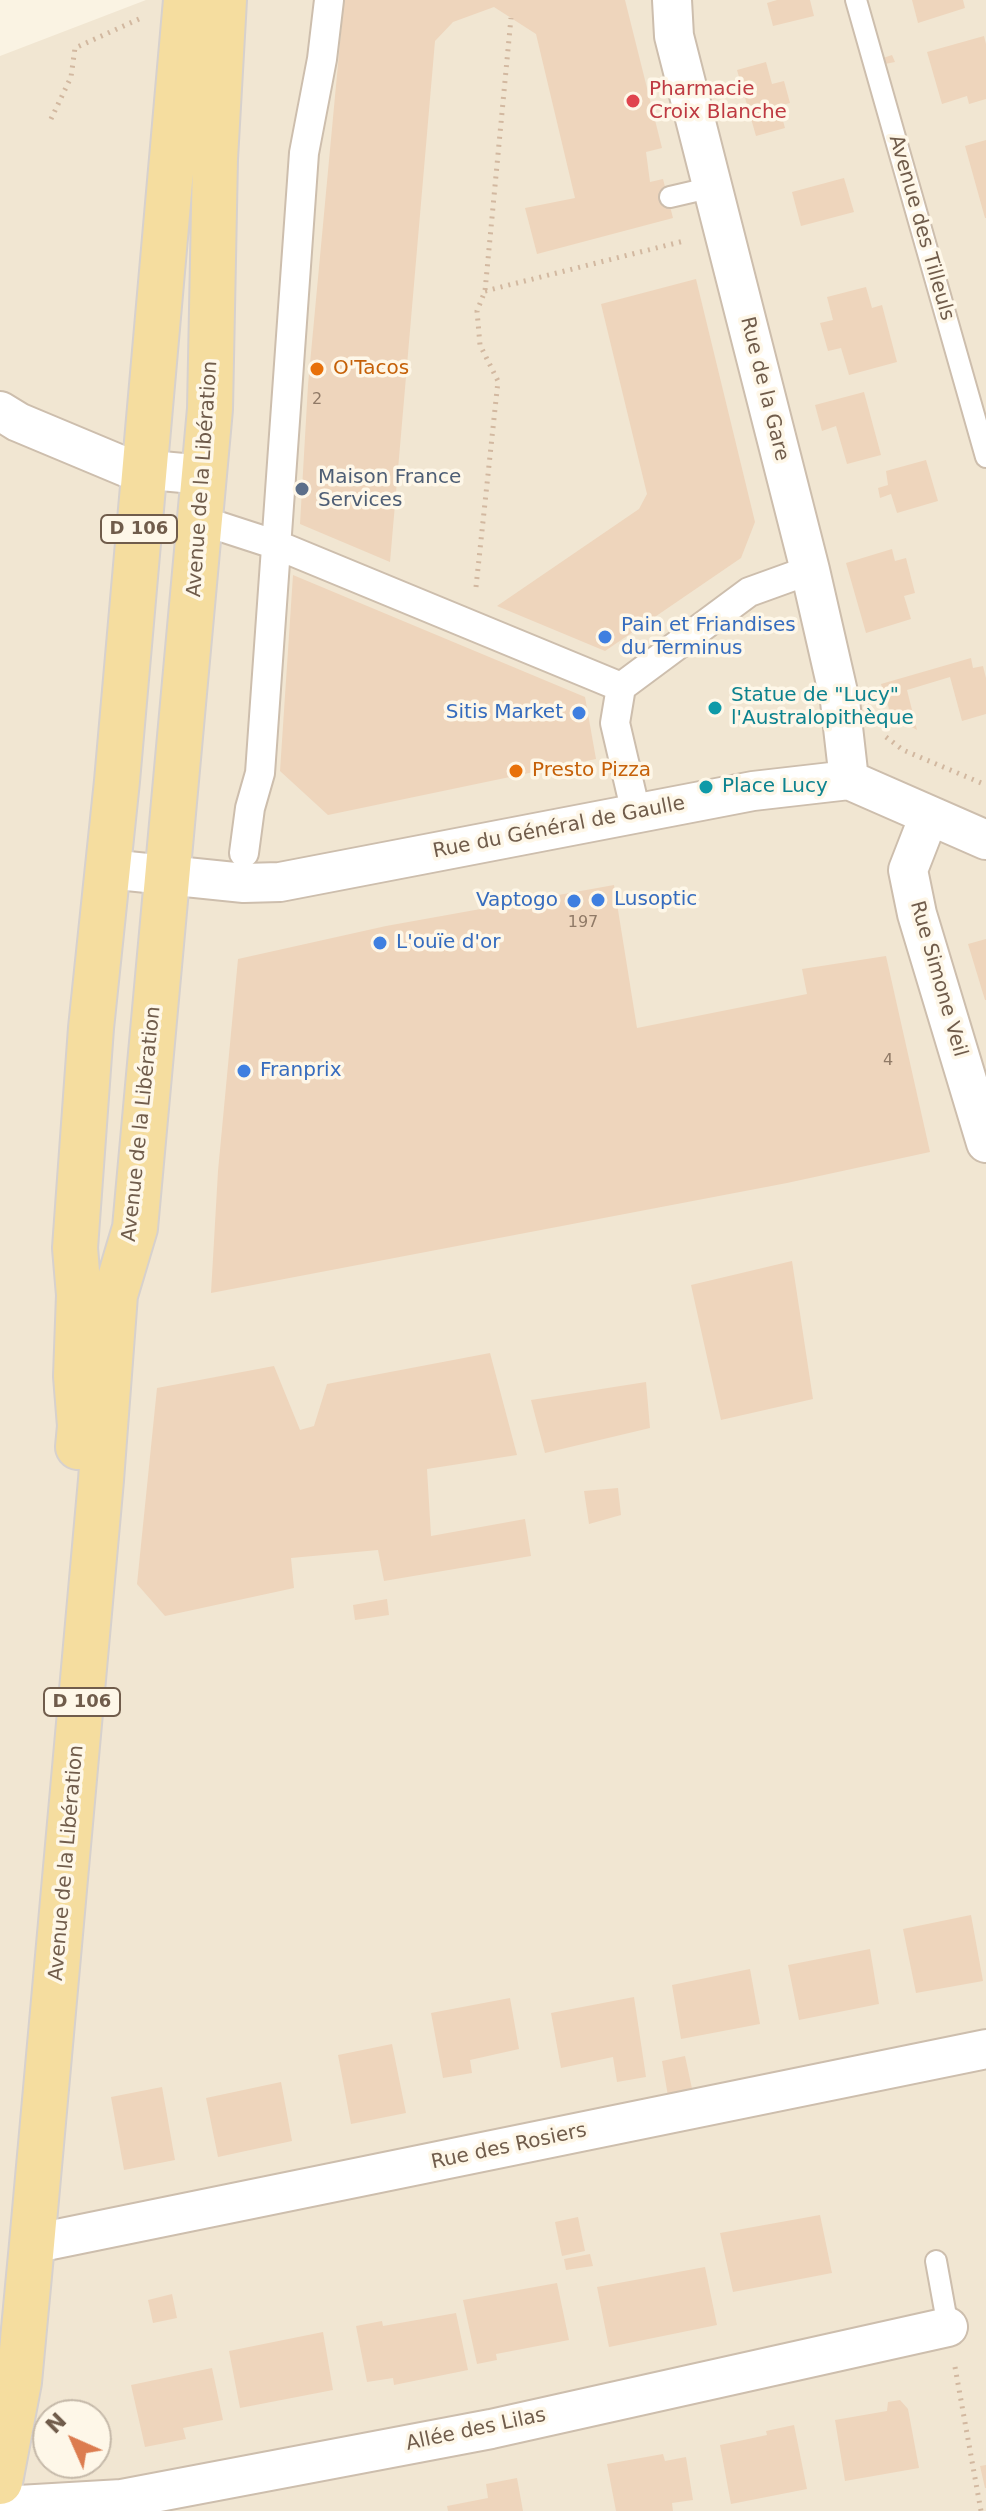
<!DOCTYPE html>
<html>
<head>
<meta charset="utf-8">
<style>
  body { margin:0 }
  #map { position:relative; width:986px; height:2511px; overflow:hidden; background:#faf3e3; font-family:"DejaVu Sans",sans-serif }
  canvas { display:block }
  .north { position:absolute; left:32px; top:2399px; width:80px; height:80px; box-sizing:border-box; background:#fef7e8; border:2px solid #c5b9a9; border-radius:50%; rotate:315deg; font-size:22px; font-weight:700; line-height:32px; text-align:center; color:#705c4b }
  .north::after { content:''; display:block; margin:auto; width:28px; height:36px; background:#dc7c4f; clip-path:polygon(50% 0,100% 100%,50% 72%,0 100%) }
</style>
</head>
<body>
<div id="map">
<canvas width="986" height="2511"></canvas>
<div class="north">N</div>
</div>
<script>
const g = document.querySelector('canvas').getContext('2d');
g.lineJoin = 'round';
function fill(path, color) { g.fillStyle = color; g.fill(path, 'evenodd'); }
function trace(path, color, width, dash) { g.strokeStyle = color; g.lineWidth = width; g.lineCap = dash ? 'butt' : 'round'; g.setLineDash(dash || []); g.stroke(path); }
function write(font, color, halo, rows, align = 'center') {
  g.font = font + ' "DejaVu Sans",sans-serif'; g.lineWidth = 7; g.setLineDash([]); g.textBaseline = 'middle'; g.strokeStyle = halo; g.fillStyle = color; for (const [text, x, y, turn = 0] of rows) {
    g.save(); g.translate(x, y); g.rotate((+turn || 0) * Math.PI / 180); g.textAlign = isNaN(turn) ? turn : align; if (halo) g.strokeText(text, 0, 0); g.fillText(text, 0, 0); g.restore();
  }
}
fill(new Path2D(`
  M 146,0 L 986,0 L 986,2511 L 0,2511 L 0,56 ZM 48,2415 L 96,2415 L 96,2463 L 48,2463 Z`), '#f1e6d2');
fill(new Path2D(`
  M 344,0 L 625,0 L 662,148 L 646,152 L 650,182 L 663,179 L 673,218 L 537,254 L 525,208 L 575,198 L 536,34 L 494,7 L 453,22 L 435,41 L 390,562 L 300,524 L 308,385 Z
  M 777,0 L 810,0 L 814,16 L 773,26 L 767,3 Z
  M 912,0 L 963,0 L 965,8 L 918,23 Z
  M 984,36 L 986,44 L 986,99 L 969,104 L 967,96 L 942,104 L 927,52 Z
  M 892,55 L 895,62 L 885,64 L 883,58 Z
  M 766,62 L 772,84 L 784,81 L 790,103 L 779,106 L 785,128 L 756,136 L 737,70 Z
  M 986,140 L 986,218 L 985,218 L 965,146 Z
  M 844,178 L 854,212 L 801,226 L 792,192 Z
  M 696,279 L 755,522 L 741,558 L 605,651 L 497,606 L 639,509 L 647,494 L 601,304 Z
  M 866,287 L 872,308 L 882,305 L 897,362 L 849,375 L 841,348 L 828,351 L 820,323 L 833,320 L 827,297 Z
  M 864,392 L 881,455 L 847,464 L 836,426 L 822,431 L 815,405 Z
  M 926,460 L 938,501 L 897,513 L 891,494 L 880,498 L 878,488 L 888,485 L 886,471 Z
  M 892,549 L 895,561 L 906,558 L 915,593 L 904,596 L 911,619 L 866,633 L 846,563 Z
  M 293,575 L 585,697 L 596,759 L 328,815 L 280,771 Z
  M 971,658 L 973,668 L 983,666 L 986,678 L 986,714 L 962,721 L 950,677 L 907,690 L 917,730 L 891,715 L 881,684 Z
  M 614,885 L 637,1028 L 807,994 L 802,969 L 886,956 L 930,1152 L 787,1183 L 211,1293 L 218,1171 L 238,959 L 386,926 Z
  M 986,939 L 986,1000 L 985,1000 L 968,944 Z
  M 792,1261 L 813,1399 L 721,1420 L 691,1285 Z
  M 490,1353 L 517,1455 L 427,1469 L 431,1536 L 525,1519 L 531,1556 L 384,1581 L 378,1550 L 291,1558 L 294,1588 L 165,1616 L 137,1584 L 157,1388 L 274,1366 L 300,1430 L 314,1426 L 327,1384 Z
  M 646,1382 L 650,1428 L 545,1453 L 531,1400 Z
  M 618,1488 L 621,1515 L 589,1524 L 584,1491 Z
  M 387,1599 L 389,1615 L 355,1620 L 353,1605 Z
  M 971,1915 L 983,1981 L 916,1993 L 903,1929 Z
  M 870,1949 L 879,2004 L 799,2020 L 788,1965 Z
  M 750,1969 L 760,2024 L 681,2039 L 672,1985 Z
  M 634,1997 L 646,2077 L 617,2082 L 613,2057 L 561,2068 L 551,2013 Z
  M 510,1998 L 519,2049 L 470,2060 L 472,2073 L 443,2078 L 431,2013 Z
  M 392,2044 L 406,2113 L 351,2124 L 338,2055 Z
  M 685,2056 L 694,2098 L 669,2102 L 662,2061 Z
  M 281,2082 L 292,2141 L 218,2157 L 206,2098 Z
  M 162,2087 L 175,2160 L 124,2170 L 111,2097 Z
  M 820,2215 L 832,2273 L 733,2292 L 720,2233 Z
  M 578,2217 L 585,2251 L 562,2256 L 555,2222 Z
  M 590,2254 L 593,2266 L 566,2270 L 564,2259 Z
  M 705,2267 L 717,2325 L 609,2347 L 597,2287 Z
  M 557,2283 L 569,2340 L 496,2354 L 497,2360 L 477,2364 L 463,2300 Z
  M 172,2294 L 177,2318 L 153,2323 L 148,2300 Z
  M 456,2313 L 468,2370 L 394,2385 L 393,2378 L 367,2382 L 356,2326 L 382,2321 L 383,2326 Z
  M 323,2332 L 333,2390 L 240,2408 L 229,2351 Z
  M 212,2368 L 223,2420 L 183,2428 L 186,2439 L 145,2447 L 131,2385 Z
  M 900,2400 L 908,2409 L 919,2468 L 845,2481 L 835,2420 L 887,2411 L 888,2402 Z
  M 794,2425 L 807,2489 L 731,2504 L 720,2445 L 767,2435 L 766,2431 Z
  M 663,2454 L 665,2461 L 686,2457 L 693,2500 L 672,2503 L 673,2511 L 616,2511 L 607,2464 Z
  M 986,2465 L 986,2488 L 985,2488 L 980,2466 Z
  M 517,2478 L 523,2511 L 448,2511 L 447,2506 L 488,2498 L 486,2484 Z`), '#eed5bc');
const service = new Path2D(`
  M 856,0 L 986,457
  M 670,197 L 713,187
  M 936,2261 L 948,2327`);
const pedestrian = new Path2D(`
  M 200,520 L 277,545 L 621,687
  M 636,813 L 615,723 L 621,687 L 749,592 L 810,570
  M 244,853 L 250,808 L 260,773 L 304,153 L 322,59 L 329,0`);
const minor = new Path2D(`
  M 672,0 L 674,36 L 810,570 L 840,701 L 849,780
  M 0,411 L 18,422 L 128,468 L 205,475
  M 929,816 L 908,870 L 917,914 L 986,1143
  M 108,869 L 244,883 L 280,882 L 753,791 L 849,780 L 986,840
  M 32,2244 L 986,2049
  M 0,2506 L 122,2499 L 491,2429 L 948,2327`);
const primary = new Path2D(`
  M 78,1447 L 80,1426 L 76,1376 L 79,1295 L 75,1248 L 91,1028 L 117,781 L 186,0
  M 0,2482 L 19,2382 L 32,2244 L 101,1480 L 115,1295 L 135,1228 L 210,409 L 215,159 L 224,0`);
trace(service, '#cdbead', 24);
trace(pedestrian, '#cdbead', 32);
trace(minor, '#cdbead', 42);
trace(primary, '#d7d1cd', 48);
trace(new Path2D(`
  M 51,119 L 71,77 L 75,48 L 139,19
  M 485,291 L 684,241
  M 476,587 L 498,381 L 480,345 L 477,311 L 485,291 L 511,18
  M 886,737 L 903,750 L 986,785
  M 955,2367 L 981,2511`), '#d2b8a0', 5, [2, 6]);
trace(service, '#fff', 20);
trace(pedestrian, '#fff', 28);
trace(minor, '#fff', 38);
trace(primary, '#f5dd9f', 44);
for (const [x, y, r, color] of [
  [633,101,8,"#e0444e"],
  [317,369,8,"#e8710a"],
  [302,489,8,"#5c6f8a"],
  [605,637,8,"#3f7fe0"],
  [715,708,8,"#0f9aa8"],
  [579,713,8,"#3f7fe0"],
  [516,771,8,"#e8710a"],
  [706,787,8,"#0f9aa8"],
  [598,900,8,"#3f7fe0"],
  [574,901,8,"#3f7fe0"],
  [380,943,8,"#3f7fe0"],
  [244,1071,8,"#3f7fe0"]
]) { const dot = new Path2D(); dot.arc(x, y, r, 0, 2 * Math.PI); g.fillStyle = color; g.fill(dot); trace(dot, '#fef7e8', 3); }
write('16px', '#907a67', null, [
  ["2",317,400],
  ["197",583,923],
  ["4",888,1061]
]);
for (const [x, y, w] of [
  [139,529,76],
  [82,1702,76]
]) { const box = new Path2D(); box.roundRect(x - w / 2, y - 14, w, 28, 6); g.fillStyle = '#fef7e8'; g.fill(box); trace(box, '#705c4b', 2); }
write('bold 18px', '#705c4b', null, [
  ["D 106",139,529],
  ["D 106",82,1702]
]);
write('20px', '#be3a42', '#fef7e8', [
  ["Pharmacie",649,90],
  ["Croix Blanche",649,113]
], 'left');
write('20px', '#705c4b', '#fef7e8', [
  ["Avenue des Tilleuls",921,228,74],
  ["Rue de la Gare",764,389,76],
  ["Avenue de la Libération",203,479,-86],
  ["Rue du Général de Gaulle",559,828,-11],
  ["Rue Simone Veil",938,979,74],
  ["Avenue de la Libération",142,1124,-84],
  ["Avenue de la Libération",67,1863,-85],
  ["Rue des Rosiers",509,2147,-12],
  ["Allée des Lilas",476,2430,-12]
]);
write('20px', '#c56008', '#fef7e8', [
  ["O'Tacos",333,369],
  ["Presto Pizza",532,771]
], 'left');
write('20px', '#4e5e75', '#fef7e8', [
  ["Maison France",318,478],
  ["Services",318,501]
], 'left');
write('20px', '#366cbe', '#fef7e8', [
  ["Pain et Friandises",621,626],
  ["du Terminus",621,649],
  ["Sitis Market",563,713,"right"],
  ["Lusoptic",614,900],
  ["Vaptogo",558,901,"right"],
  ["L'ouïe d'or",396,943],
  ["Franprix",260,1071]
], 'left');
write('20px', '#0d838f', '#fef7e8', [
  ["Statue de \"Lucy\"",731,696],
  ["l'Australopithèque",731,719],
  ["Place Lucy",722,787]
], 'left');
</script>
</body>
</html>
